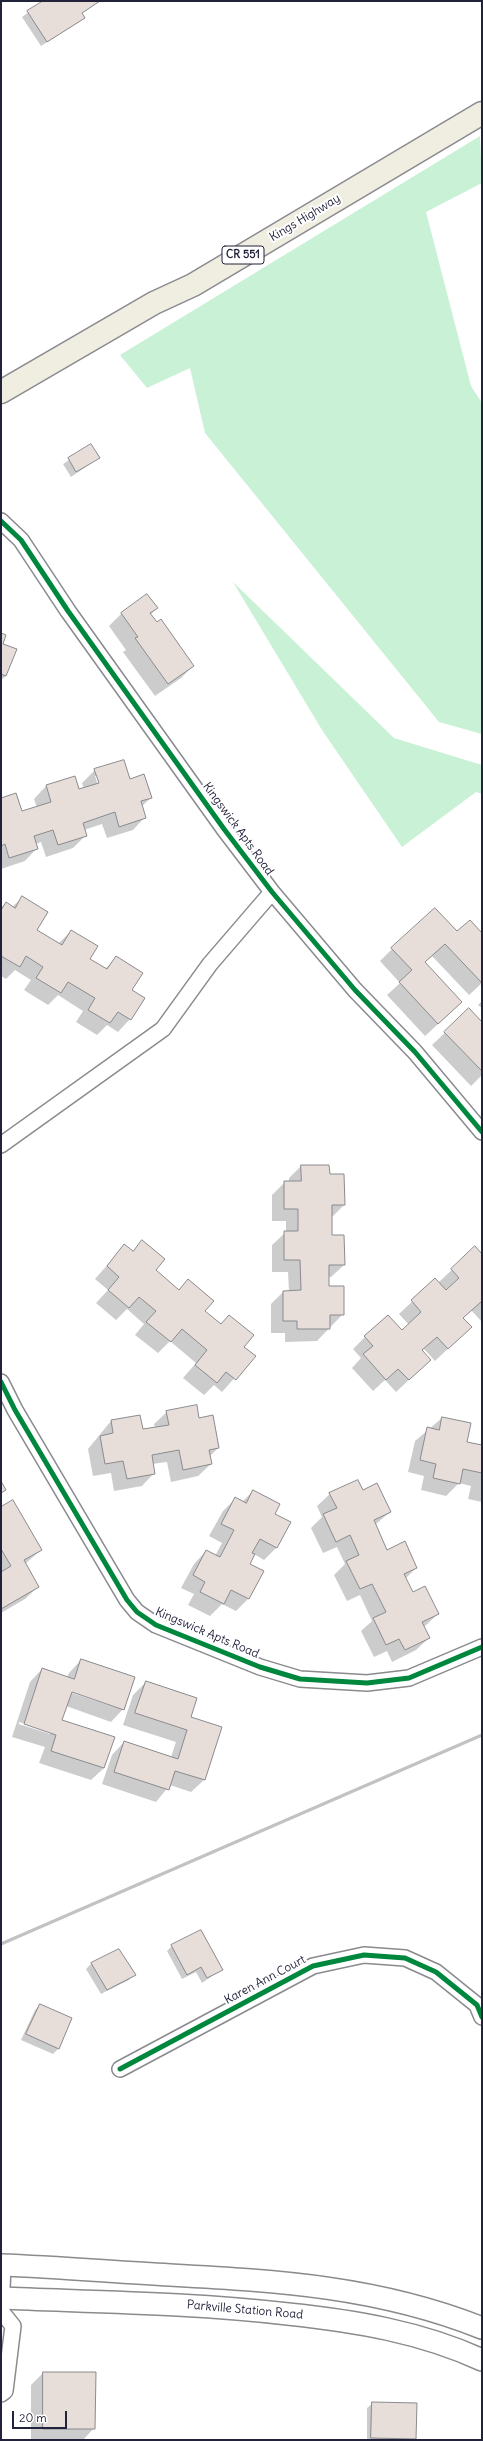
<!DOCTYPE html>
<html>
<head>
<meta charset="utf-8">
<style>
  body { margin:0 }
  #map { position:relative; width:483px; height:2441px; overflow:hidden; background:#fff; font-family:Delius,sans-serif }
  canvas { display:block }
  .frame { position:absolute; inset:0; border:2px solid #22223b; pointer-events:none }
  .scale { position:absolute; left:12px; top:2411px; width:55px; height:18px; box-sizing:border-box; border:2px solid #22223b; border-top:0; padding-left:5px; font-size:12px; line-height:14px; white-space:nowrap; color:#22223b; -webkit-text-stroke:3px #fff; paint-order:stroke }
</style>
</head>
<body>
<div id="map">
<canvas width="483" height="2441"></canvas>
<div class="frame"></div>
<div class="scale">20 m</div>
</div>
<script>
const g = document.querySelector('canvas').getContext('2d');
g.lineJoin = 'round';
function fill(path, color) { g.fillStyle = color; g.fill(path, 'evenodd'); }
function trace(path, color, width, dash) { g.strokeStyle = color; g.lineWidth = width; g.lineCap = dash ? 'butt' : 'round'; g.setLineDash(dash || []); g.stroke(path); }
function write(font, color, halo, rows, align = 'center') {
  g.font = font + ' Delius,sans-serif'; g.lineWidth = 4; g.setLineDash([]); g.textBaseline = 'middle'; g.strokeStyle = halo; g.fillStyle = color; for (const [text, x, y, turn = 0] of rows) {
    g.save(); g.translate(x, y); g.rotate((+turn || 0) * Math.PI / 180); g.textAlign = isNaN(turn) ? turn : align; if (halo) g.strokeText(text, 0, 0); g.fillText(text, 0, 0); g.restore();
  }
}
fill(new Path2D(`
  M 480,136 L 482,183 L 426,212 L 471,386 L 482,403 L 482,734 L 439,722 L 205,433 L 190,368 L 147,388 L 120,355 Z
  M 233,582 L 394,738 L 482,765 L 482,794 L 476,792 L 402,847 L 322,730 Z`), '#c9f1d5');
fill(new Path2D(`
  M 44,1 L 99,1 L 81,14 L 84,17 L 79,22 L 41,46 L 22,17 Z
  M 91,445 L 99,458 L 71,477 L 63,464 Z
  M 147,595 L 157,608 L 150,615 L 193,666 L 181,678 L 155,696 L 123,652 L 126,650 L 109,626 L 121,614 Z
  M 1,634 L 6,676 L 1,680 Z
  M 95,770 L 129,780 L 151,798 L 142,806 L 145,817 L 133,830 L 107,838 L 102,824 L 84,830 L 86,835 L 73,848 L 46,857 L 41,842 L 36,844 L 37,848 L 25,861 L 1,869 L 1,799 L 21,813 L 37,808 L 34,799 L 46,786 L 74,777 L 79,790 L 84,789 L 82,783 ZM 95,776 L 97,776 L 101,787 L 99,788 Z
  M 22,898 L 36,930 L 58,944 L 71,931 L 89,959 L 105,969 L 116,958 L 131,990 L 130,1019 L 118,1032 L 107,1025 L 97,1035 L 76,1022 L 83,1011 L 58,995 L 48,1005 L 24,990 L 31,980 L 15,970 L 6,979 L 1,976 L 1,908 L 6,903 L 12,907 Z
  M 457,933 L 482,935 L 482,983 L 469,995 L 432,956 L 424,963 L 448,1015 L 425,1036 L 387,995 L 400,983 L 380,961 L 392,949 Z
  M 482,1001 L 482,1008 L 478,1005 Z
  M 469,1010 L 482,1023 L 482,1075 L 471,1086 L 432,1045 Z
  M 301,1166 L 329,1175 L 344,1205 L 331,1218 L 331,1236 L 344,1265 L 331,1277 L 328,1277 L 328,1287 L 343,1314 L 317,1341 L 285,1342 L 285,1333 L 271,1333 L 271,1304 L 283,1292 L 289,1292 L 288,1272 L 272,1272 L 272,1245 L 286,1232 L 286,1221 L 272,1221 L 272,1195 L 285,1182 L 289,1182 L 289,1178 Z
  M 124,1246 L 178,1290 L 188,1281 L 204,1312 L 254,1356 L 222,1392 L 214,1385 L 204,1395 L 183,1378 L 196,1363 L 170,1341 L 158,1353 L 135,1335 L 144,1324 L 127,1309 L 116,1320 L 96,1303 L 108,1290 L 95,1279 Z
  M 475,1248 L 482,1255 L 482,1322 L 471,1310 L 463,1318 L 458,1339 L 435,1361 L 424,1349 L 421,1351 L 430,1360 L 396,1392 L 385,1380 L 373,1391 L 352,1368 L 361,1358 L 353,1349 L 365,1337 L 402,1331 L 409,1325 L 399,1314 L 435,1280 L 438,1283 Z
  M 167,1412 L 198,1419 L 218,1448 L 209,1457 L 211,1464 L 198,1476 L 171,1482 L 167,1462 L 152,1464 L 154,1473 L 142,1486 L 114,1491 L 111,1473 L 93,1476 L 88,1449 L 111,1421 L 142,1430 L 155,1428 L 154,1424 Z
  M 442,1418 L 466,1443 L 482,1446 L 482,1502 L 468,1499 L 471,1486 L 459,1483 L 446,1496 L 421,1490 L 424,1476 L 408,1472 L 415,1441 Z
  M 253,1491 L 273,1515 L 277,1547 L 264,1560 L 254,1554 L 249,1565 L 262,1572 L 248,1599 L 236,1611 L 222,1604 L 210,1616 L 188,1605 L 194,1594 L 181,1588 L 194,1564 L 206,1551 L 215,1556 L 222,1543 L 209,1536 L 223,1511 L 235,1499 L 242,1502 Z
  M 362,1491 L 390,1512 L 375,1525 L 387,1551 L 416,1568 L 405,1579 L 412,1593 L 438,1614 L 424,1627 L 429,1638 L 416,1650 L 392,1662 L 387,1651 L 374,1657 L 361,1631 L 372,1621 L 360,1595 L 347,1601 L 334,1575 L 345,1564 L 337,1547 L 323,1553 L 311,1528 L 322,1517 L 317,1506 L 330,1494 Z
  M 1,1509 L 41,1550 L 25,1564 L 38,1587 L 25,1599 L 1,1613 Z
  M 81,1660 L 123,1709 L 111,1722 L 66,1706 L 61,1720 L 104,1768 L 91,1780 L 39,1763 L 45,1747 L 12,1737 L 30,1682 L 42,1669 L 67,1677 L 69,1673 ZM 67,1689 L 117,1706 L 117,1708 L 66,1691 ZM 19,1722 L 50,1732 L 50,1734 L 19,1724 Z
  M 146,1682 L 190,1718 L 221,1728 L 204,1780 L 191,1792 L 170,1785 L 156,1802 L 102,1784 L 112,1755 L 124,1742 L 171,1757 L 176,1742 L 123,1725 L 133,1695 Z
  M 172,1946 L 221,1970 L 202,1983 L 196,1972 L 182,1979 L 167,1951 Z
  M 118,1950 L 134,1975 L 129,1980 L 101,1994 L 86,1969 L 91,1964 Z
  M 40,2005 L 71,2019 L 58,2049 L 53,2054 L 21,2040 L 35,2010 Z
  M 43,2373 L 94,2428 L 83,2440 L 31,2440 L 31,2385 Z
  M 373,2403 L 415,2438 L 367,2440 L 367,2408 Z`), '#0003');
const building = new Path2D(`
  M 43,1 L 100,1 L 82,13 L 85,18 L 47,42 L 27,11 Z
  M 91,444 L 100,458 L 76,472 L 68,458 Z
  M 147,594 L 158,608 L 150,613 L 157,622 L 161,619 L 194,666 L 168,684 L 135,638 L 138,637 L 121,613 Z
  M 1,633 L 6,635 L 3,644 L 17,649 L 6,676 L 1,674 Z
  M 124,760 L 130,779 L 144,774 L 152,798 L 141,801 L 146,818 L 119,827 L 115,812 L 83,823 L 87,836 L 58,845 L 53,830 L 34,836 L 38,849 L 9,858 L 5,844 L 1,846 L 1,798 L 16,793 L 22,811 L 51,802 L 46,785 L 75,776 L 79,789 L 99,783 L 94,769 Z
  M 22,896 L 48,912 L 37,930 L 62,945 L 71,930 L 98,946 L 90,959 L 107,969 L 116,956 L 143,973 L 132,990 L 145,998 L 131,1020 L 118,1012 L 110,1023 L 88,1010 L 95,998 L 68,982 L 61,993 L 36,978 L 43,967 L 26,956 L 20,967 L 1,956 L 1,910 L 6,902 L 15,908 Z
  M 435,908 L 457,931 L 470,920 L 482,933 L 482,983 L 445,944 L 425,962 L 462,1002 L 438,1024 L 399,982 L 412,970 L 391,948 Z
  M 469,1008 L 482,1022 L 482,1071 L 444,1032 Z
  M 301,1165 L 329,1165 L 330,1174 L 344,1174 L 345,1205 L 332,1205 L 332,1235 L 344,1235 L 345,1265 L 329,1265 L 329,1286 L 344,1286 L 344,1315 L 330,1315 L 330,1329 L 297,1329 L 297,1321 L 283,1321 L 283,1291 L 301,1290 L 300,1260 L 284,1260 L 284,1231 L 298,1231 L 298,1209 L 284,1209 L 284,1181 L 301,1181 Z
  M 142,1240 L 165,1259 L 156,1270 L 179,1290 L 188,1279 L 214,1301 L 205,1311 L 221,1324 L 229,1315 L 254,1335 L 244,1347 L 256,1356 L 236,1380 L 226,1372 L 217,1383 L 195,1365 L 207,1350 L 182,1329 L 171,1342 L 146,1322 L 156,1311 L 139,1297 L 129,1308 L 108,1290 L 119,1277 L 107,1266 L 124,1244 L 133,1251 Z
  M 475,1246 L 482,1254 L 482,1301 L 463,1318 L 472,1327 L 448,1349 L 437,1337 L 422,1350 L 431,1360 L 409,1380 L 398,1369 L 386,1380 L 363,1354 L 373,1346 L 364,1336 L 388,1315 L 402,1330 L 421,1312 L 411,1300 L 435,1278 L 446,1290 L 459,1278 L 451,1269 Z
  M 197,1405 L 199,1418 L 213,1415 L 219,1448 L 209,1450 L 212,1464 L 183,1470 L 179,1450 L 152,1455 L 155,1474 L 127,1479 L 123,1461 L 105,1464 L 100,1436 L 113,1433 L 111,1420 L 140,1415 L 143,1429 L 169,1425 L 166,1411 Z
  M 442,1417 L 471,1423 L 467,1442 L 482,1445 L 482,1473 L 463,1469 L 460,1484 L 433,1478 L 436,1464 L 420,1460 L 427,1427 L 439,1430 Z
  M 358,1480 L 363,1490 L 377,1483 L 391,1512 L 374,1520 L 387,1550 L 405,1541 L 417,1568 L 404,1574 L 413,1592 L 425,1586 L 439,1614 L 422,1622 L 430,1638 L 405,1650 L 399,1639 L 386,1645 L 373,1618 L 386,1612 L 372,1584 L 360,1589 L 346,1561 L 359,1555 L 350,1535 L 336,1542 L 323,1514 L 337,1508 L 329,1493 Z
  M 1,1481 L 6,1490 L 1,1493 Z
  M 253,1490 L 280,1504 L 275,1514 L 291,1522 L 277,1548 L 260,1539 L 252,1553 L 255,1554 L 250,1564 L 264,1571 L 249,1599 L 231,1590 L 224,1604 L 200,1592 L 205,1582 L 193,1575 L 206,1550 L 220,1557 L 234,1530 L 221,1524 L 235,1497 L 246,1503 Z
  M 13,1500 L 42,1550 L 24,1560 L 39,1587 L 1,1609 L 1,1572 L 11,1566 L 1,1549 L 1,1507 Z
  M 81,1659 L 135,1677 L 124,1710 L 72,1692 L 62,1720 L 115,1737 L 104,1768 L 51,1751 L 56,1735 L 24,1724 L 42,1668 L 74,1679 Z
  M 146,1681 L 197,1698 L 191,1717 L 222,1727 L 205,1780 L 175,1771 L 169,1790 L 114,1772 L 124,1741 L 178,1759 L 187,1730 L 135,1713 Z
  M 201,1930 L 223,1970 L 207,1978 L 201,1967 L 187,1975 L 171,1945 Z
  M 119,1949 L 136,1975 L 107,1990 L 91,1963 Z
  M 40,2004 L 72,2018 L 59,2049 L 26,2034 Z
  M 43,2372 L 96,2372 L 95,2429 L 43,2429 Z
  M 372,2402 L 417,2403 L 416,2439 L 371,2438 Z`);
fill(building, '#e8ded9');
trace(building, '#8a8a8f', 1);
const minor = new Path2D(`
  M 1,521 L 21,540 L 68,611 L 224,829 L 272,892 L 355,990 L 415,1052 L 482,1132
  M 1,1145 L 163,1029 L 210,964 L 272,892
  M 1,1382 L 15,1410 L 127,1600 L 137,1612 L 156,1625 L 260,1667 L 300,1679 L 367,1683 L 409,1678 L 482,1647
  M 120,2069 L 313,1966 L 364,1955 L 405,1958 L 436,1972 L 477,2005 L 482,2017
  M 1,2394 L 5,2391 L 13,2326 L 1,2311 L 3,2266`);
const secondary = new Path2D(`
  M 1,2265 C 57,2267 114,2272 170,2275 C 280,2281 379,2287 482,2328
  M 1,2298 C 97,2302 193,2303 288,2314 C 355,2321 421,2332 482,2360`);
const primary = new Path2D(`
  M 1,392 L 154,303 L 193,285 L 482,113`);
trace(minor, '#8a8a8f', 18);
trace(secondary, '#8a8a8f', 24);
trace(primary, '#8a8a8f', 25);
trace(minor, '#fff', 15);
trace(secondary, '#fff', 21);
trace(primary, '#f0ede1', 22);
trace(new Path2D(`
  M 1,1944 L 482,1735`), '#c2c2c4', 3);
trace(new Path2D(`
  M 1,521 L 21,540 L 68,611 L 224,829 L 272,892 L 355,990 L 415,1052 L 482,1132
  M 1,1382 L 15,1410 L 127,1600 L 137,1612 L 156,1625 L 260,1667 L 300,1679 L 367,1683 L 409,1678 L 482,1647
  M 120,2069 L 313,1966 L 364,1955 L 405,1958 L 436,1972 L 477,2005 L 482,2017`), '#00873e', 5);
for (const [x, y, w] of [
  [243,255,42]
]) { const box = new Path2D(); box.roundRect(x - w / 2, y - 9, w, 18, 3); g.fillStyle = '#fff'; g.fill(box); trace(box, '#22223b', 1); }
write('bold 11px', '#22223b', null, [
  ["CR 551",243,255]
]);
write('12px', '#22223b', '#fff', [
  ["Kings Highway",305,218,-31],
  ["Kingswick Apts Road",238,829,54],
  ["Kingswick Apts Road",207,1633,23],
  ["Karen Ann Court",265,1980,-28],
  ["Parkville Station Road",245,2310,5]
]);
</script>
</body>
</html>
